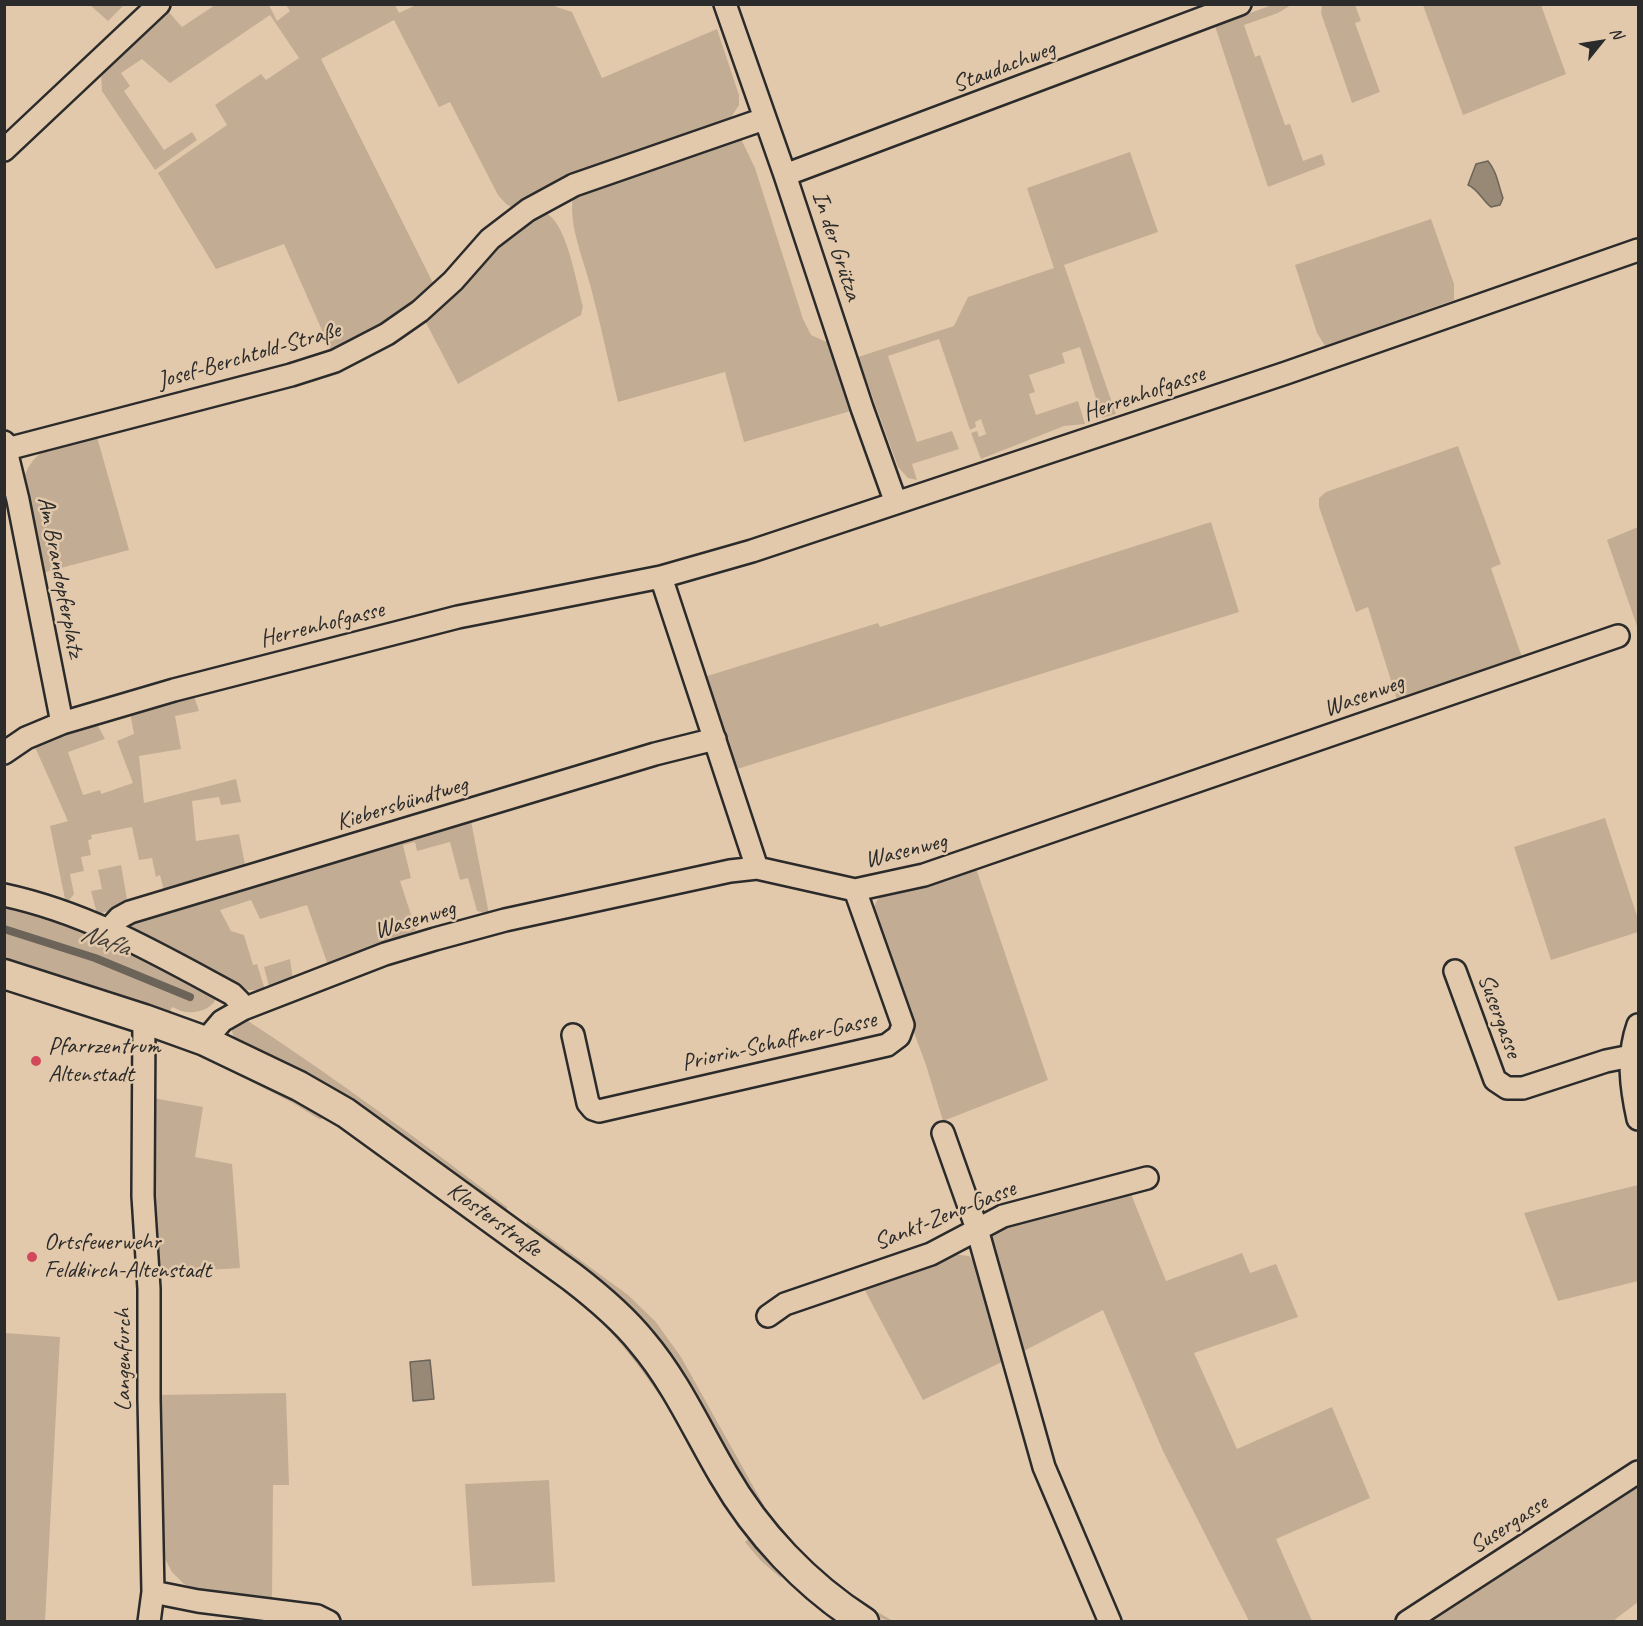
<!DOCTYPE html>
<html>
<head>
<meta charset="utf-8">
<style>
  body { margin:0 }
  #map { position:relative; width:1643px; height:1626px; overflow:hidden; background:#e3c9ab; font-family:Caveat,sans-serif }
  canvas { display:block }
  .frame { position:absolute; inset:0; border:6px solid #2b2b2b; pointer-events:none }
  .north { position:absolute; left:1571px; top:12px; width:60px; height:60px; -webkit-text-stroke:4px #e3c9ab; paint-order:stroke; rotate:60deg; font-size:16px; font-weight:700; line-height:24px; text-align:center; color:#2b2b2b }
  .north::after { content:''; display:block; margin:auto; width:21px; height:27px; background:#2b2b2b; clip-path:polygon(50% 0,100% 100%,50% 72%,0 100%) }
</style>
</head>
<body>
<div id="map">
<canvas width="1643" height="1626"></canvas>
<div class="frame"></div>
<div class="north">N</div>
</div>
<script>
const g = document.querySelector('canvas').getContext('2d');
g.lineJoin = 'round';
function fill(path, color) { g.fillStyle = color; g.fill(path, 'evenodd'); }
function trace(path, color, width, dash) { g.strokeStyle = color; g.lineWidth = width; g.lineCap = dash ? 'butt' : 'round'; g.setLineDash(dash || []); g.stroke(path); }
function write(font, color, halo, rows, align = 'center') {
  g.font = font + ' Caveat,sans-serif'; g.lineWidth = 5; g.setLineDash([]); g.textBaseline = 'middle'; g.strokeStyle = halo; g.fillStyle = color; for (const [text, x, y, turn = 0] of rows) {
    g.save(); g.translate(x, y); g.rotate((+turn || 0) * Math.PI / 180); g.textAlign = isNaN(turn) ? turn : align; if (halo) g.strokeText(text, 0, 0); g.fillText(text, 0, 0); g.restore();
  }
}
fill(new Path2D(`
  M 548,4 L 572,12 L 602,78 L 717,29 L 739,95 L 739,105 L 730,119 L 732,123 L 513,208 L 506,204 L 498,195 L 450,102 L 439,107 L 394,20 L 321,59 L 435,287 L 384,327 L 332,353 L 284,244 L 216,269 L 158,173 L 227,125 L 215,105 L 261,74 L 266,80 L 299,58 L 270,15 L 170,83 L 142,59 L 121,73 L 130,86 L 124,91 L 164,150 L 192,132 L 197,140 L 155,170 L 102,91 L 101,71 L 167,10 L 182,27 L 215,5 L 269,5 L 277,21 L 290,11 L 286,5 L 395,5 L 399,13 L 416,5 Z
  M 90,5 L 124,5 L 108,21 Z
  M 1272,5 L 1291,5 L 1278,13 L 1244,25 L 1255,57 L 1260,55 L 1285,125 L 1290,124 L 1303,161 L 1322,154 L 1325,165 L 1268,187 L 1215,26 Z
  M 1322,5 L 1355,5 L 1361,21 L 1355,23 L 1380,92 L 1352,103 L 1321,13 Z
  M 1423,5 L 1541,5 L 1566,74 L 1463,115 Z
  M 741,139 L 755,168 L 803,319 L 811,335 L 829,343 L 854,410 L 744,442 L 725,372 L 618,402 C 609,364 601,326 591,288 C 584,261 568,224 573,197 L 577,194 Z
  M 1130,152 L 1158,232 L 1064,265 L 1116,414 L 1102,418 L 1080,347 L 1062,353 L 1065,363 L 1029,375 L 1035,392 L 1029,394 L 1036,415 L 1078,401 L 1085,424 L 1064,426 L 981,459 L 971,433 L 977,431 L 979,437 L 986,434 L 981,419 L 975,422 L 976,427 L 970,430 L 939,339 L 888,356 L 917,442 L 952,431 L 959,449 L 912,464 L 917,480 L 908,478 L 898,467 L 858,357 L 954,326 L 968,297 L 1054,268 L 1027,188 Z
  M 543,212 C 567,219 576,283 583,306 L 581,315 L 458,384 L 424,319 L 507,239 Z
  M 1431,219 L 1454,284 L 1454,300 L 1325,346 L 1317,333 L 1295,265 Z
  M 97,437 L 129,550 L 42,573 L 23,482 C 33,443 64,443 97,437 Z
  M 1458,446 L 1501,564 L 1491,568 L 1523,660 L 1398,703 L 1368,607 L 1356,612 L 1319,507 L 1319,498 L 1326,492 Z
  M 1211,522 L 1239,612 L 734,770 L 704,677 L 878,623 L 880,627 Z
  M 1638,527 L 1638,629 L 1607,540 Z
  M 193,693 L 199,711 L 175,716 L 181,749 L 139,756 L 144,803 L 236,779 L 241,802 L 221,805 L 219,797 L 192,801 L 196,841 L 239,834 L 246,869 L 165,895 L 160,875 L 156,877 L 152,858 L 139,860 L 132,827 L 91,835 L 92,839 L 88,840 L 91,855 L 81,857 L 84,871 L 70,874 L 74,894 L 66,904 L 50,826 L 68,821 L 34,745 L 96,722 L 105,739 L 68,752 L 83,795 L 100,790 L 101,794 L 133,783 L 117,741 L 134,734 L 130,712 Z
  M 1605,818 L 1638,919 L 1638,932 L 1551,960 L 1514,847 Z
  M 471,821 L 489,914 L 477,911 L 468,878 L 460,880 L 450,842 L 417,851 L 415,842 L 403,845 L 411,878 L 400,881 L 416,930 L 329,968 L 307,905 L 260,919 L 251,900 L 220,910 L 231,931 L 244,935 L 253,965 L 257,964 L 265,990 L 247,990 L 140,938 L 132,930 L 133,922 L 139,918 Z
  M 121,865 L 127,899 C 122,911 108,911 97,914 L 91,891 L 102,889 L 98,870 Z
  M 970,868 L 977,871 L 1048,1080 L 943,1121 L 926,1065 L 873,922 C 872,910 874,904 881,895 Z
  M 4,901 L 64,918 L 217,993 C 217,1007 199,1014 186,1012 C 181,1012 176,1008 172,1007 L 169,1013 L 5,959 Z
  M 290,959 L 293,980 L 270,990 L 264,967 Z
  M 239,1019 L 248,1021 C 337,1079 423,1143 507,1207 L 507,1210 L 505,1211 L 307,1076 L 237,1041 C 231,1034 231,1029 234,1021 Z
  M 252,1076 L 320,1113 L 322,1119 L 319,1119 L 293,1103 L 250,1081 Z
  M 153,1098 L 203,1107 L 195,1157 L 232,1164 L 240,1268 L 156,1273 L 152,1223 Z
  M 1638,1185 L 1638,1281 L 1558,1301 L 1524,1213 Z
  M 1129,1189 L 1166,1281 L 1242,1253 L 1250,1273 L 1276,1264 L 1298,1317 L 1194,1353 L 1237,1449 L 1332,1407 L 1370,1498 L 1276,1539 L 1312,1621 L 1249,1621 L 1163,1451 L 1103,1310 L 1020,1353 L 986,1237 L 996,1227 Z
  M 527,1221 L 628,1295 L 655,1321 L 681,1357 L 767,1511 L 796,1546 L 795,1548 L 771,1524 L 730,1463 L 527,1227 Z
  M 517,1251 L 605,1319 L 651,1376 L 670,1407 L 668,1408 C 648,1378 627,1349 602,1323 C 577,1299 549,1279 521,1259 L 516,1254 Z
  M 952,1254 L 969,1256 L 980,1269 L 1006,1360 L 923,1400 L 861,1283 Z
  M 5,1333 L 60,1337 L 45,1621 L 5,1621 Z
  M 286,1393 L 289,1485 L 273,1485 L 272,1601 L 199,1591 L 184,1584 L 172,1572 L 166,1561 L 160,1545 L 158,1395 Z
  M 549,1480 L 555,1582 L 472,1586 L 465,1484 Z
  M 1638,1483 L 1638,1602 L 1613,1621 L 1426,1622 Z
  M 748,1539 L 752,1540 L 782,1572 L 781,1578 L 761,1561 L 745,1542 Z
  M 815,1566 L 864,1604 L 893,1621 C 871,1621 830,1581 815,1566 Z`), '#c2ad94');
const water = new Path2D(`
  M 1488,161 C 1497,172 1498,184 1503,198 L 1500,205 L 1491,207 C 1482,200 1478,189 1468,185 L 1476,164 Z
  M 430,1360 L 434,1399 L 413,1401 L 410,1362 Z`);
fill(water, '#988977');
trace(water, '#6c6359', 1.5);
trace(new Path2D(`
  M 4,929 L 95,958 L 190,997`), '#6c6359', 8);
const street = new Path2D(`
  M 725,4 L 785,175 L 862,408 L 896,503
  M 4,150 L 159,4
  M 785,175 L 1240,4
  M 4,442 L 18,500 L 62,723
  M 7,449 L 291,375 L 335,361 L 387,334 L 420,311 L 453,281 L 490,239 L 528,210 L 574,185 L 764,119
  M 661,577 L 757,868
  M 4,753 L 26,738 L 62,723 L 174,690 L 458,617 L 661,577 L 752,551 L 1286,373 L 1638,250
  M 4,895 C 88,913 158,954 232,994 L 239,1001 L 243,1009
  M 109,929 L 119,918 L 130,912 L 655,754 L 715,739
  M 1455,971 L 1495,1080 L 1507,1088 L 1523,1088 L 1606,1061 L 1631,1056
  M 144,1019 L 143,1196 L 149,1289 L 149,1399 L 153,1592 L 149,1622
  M 1638,1025 C 1627,1056 1631,1087 1638,1119
  M 573,1035 L 588,1103 L 593,1109 L 599,1111 L 887,1045 L 899,1036 L 903,1025 L 855,890
  M 205,1041 L 222,1021 L 243,1009 L 385,954 L 435,939 L 505,920 L 730,871 L 757,868 L 855,890 L 924,875 L 1618,636
  M 943,1133 L 977,1229 L 1044,1467 L 1110,1622
  M 768,1316 L 785,1304 L 931,1254 L 1003,1216 L 1147,1178
  M 153,1592 L 198,1601 L 317,1616 L 329,1622
  M 1407,1622 L 1638,1472`);
const secondary = new Path2D(`
  M 4,974 L 144,1019 L 205,1041 L 299,1086 L 346,1113 L 572,1277 C 598,1297 622,1317 642,1342 C 676,1382 697,1430 723,1474 C 757,1533 806,1585 864,1622`);
trace(street, '#2b2b2b', 26);
trace(secondary, '#2b2b2b', 33);
trace(street, '#e3c9ab', 21);
trace(secondary, '#e3c9ab', 28);
for (const [x, y, r, color] of [
  [36,1061,6,"#d1495b"],
  [32,1257,6,"#d1495b"]
]) { const dot = new Path2D(); dot.arc(x, y, r, 0, 2 * Math.PI); g.fillStyle = color; g.fill(dot); trace(dot, '#e3c9ab', 2); }
write('24px', '#2b2b2b', '#e3c9ab', [
  ["Staudachweg",1004,67,-21],
  ["In der Grütza",836,246,72],
  ["Josef-Berchtold-Straße",249,356,-16],
  ["Herrenhofgasse",1144,394,-19],
  ["Am Brandopferplatz",60,577,79],
  ["Herrenhofgasse",322,625,-14],
  ["Wasenweg",1364,696,-20],
  ["Kiebersbündtweg",402,804,-17],
  ["Wasenweg",906,851,-14],
  ["Wasenweg",415,920,-17],
  ["Susergasse",1499,1016,70],
  ["Priorin-Schaffner-Gasse",779,1042,-13],
  ["Sankt-Zeno-Gasse",945,1216,-22],
  ["Klosterstraße",494,1220,36],
  ["Langenfurch",124,1360,-90],
  ["Susergasse",1509,1525,-33]
]);
write('24px', '#2b2b2b', '#e3c9ab', [
  ["Pfarrzentrum",48,1047],
  ["Altenstadt",48,1075],
  ["Ortsfeuerwehr",44,1243],
  ["Feldkirch-Altenstadt",44,1271]
], 'left');
write('italic 26px', '#413e3a', '#e3c9ab', [
  ["Nafla",105,941,20]
]);
</script>
</body>
</html>
